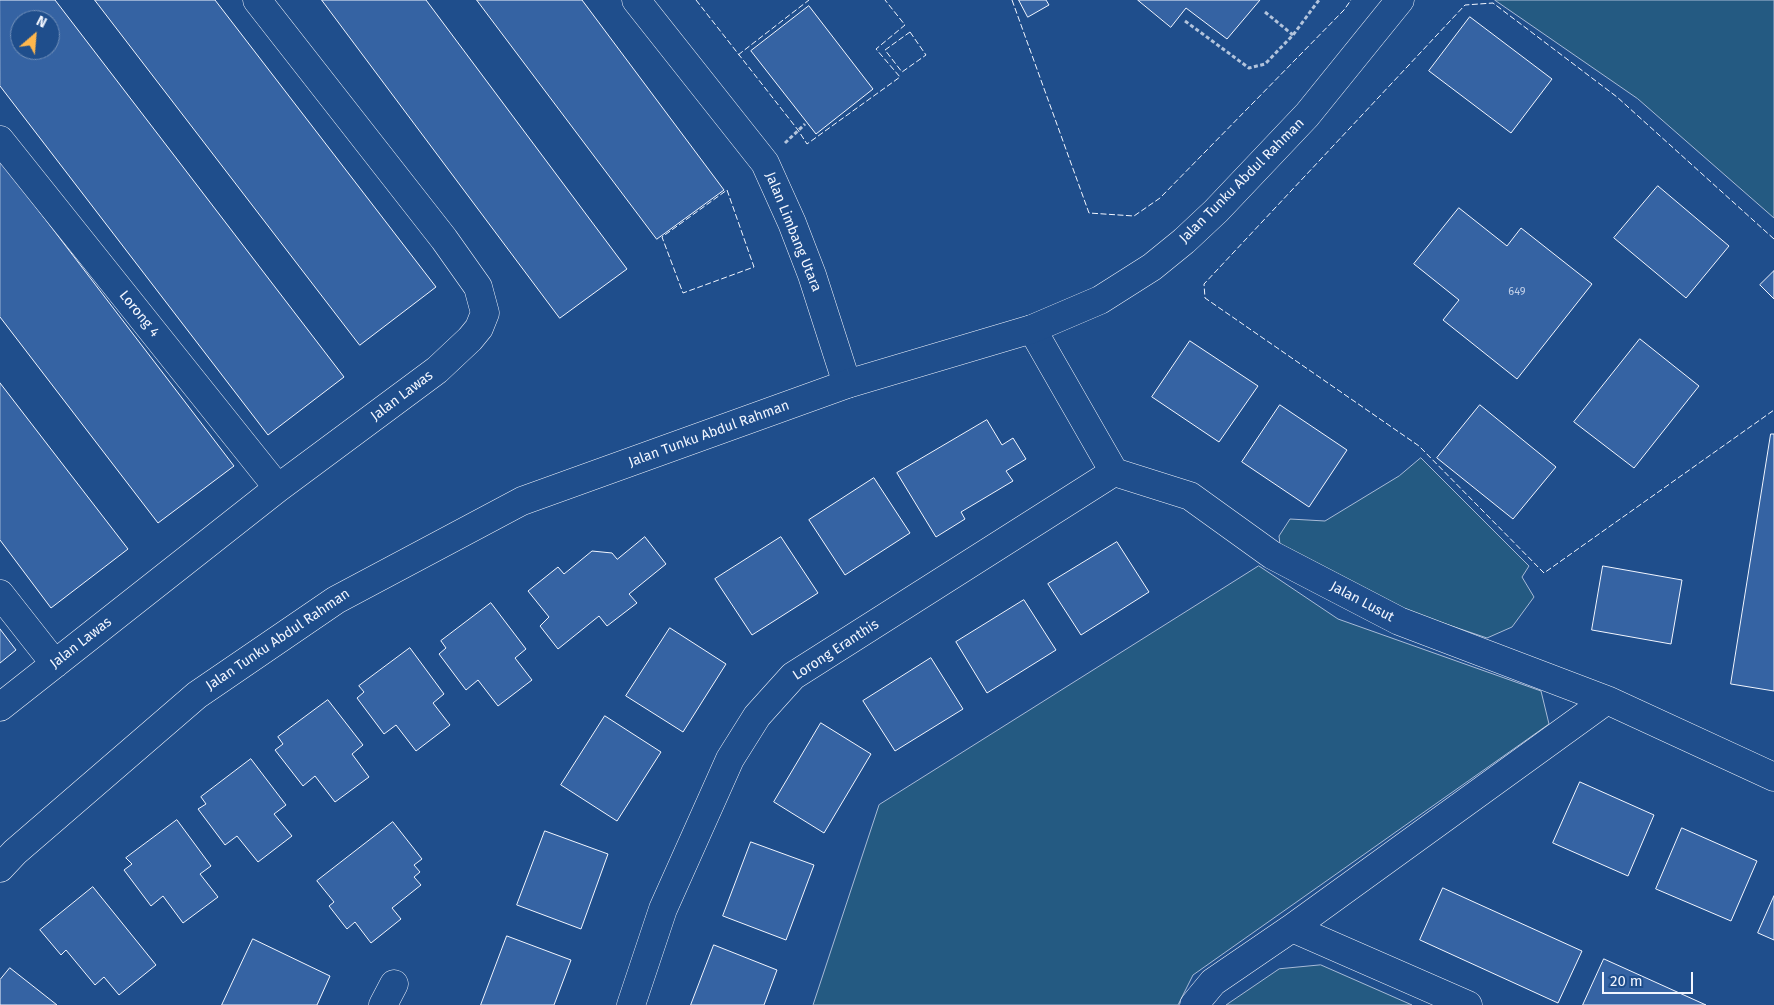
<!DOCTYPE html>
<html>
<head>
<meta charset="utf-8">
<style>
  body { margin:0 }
  #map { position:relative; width:1774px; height:1005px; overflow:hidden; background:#1f4e8c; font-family:"Fira Sans",sans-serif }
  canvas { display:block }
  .north { position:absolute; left:10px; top:10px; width:50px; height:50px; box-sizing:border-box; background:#1f4e8c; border:1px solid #7391ba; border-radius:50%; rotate:27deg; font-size:14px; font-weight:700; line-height:20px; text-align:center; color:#f2f6ff }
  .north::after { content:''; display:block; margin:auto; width:18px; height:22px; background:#ffb74d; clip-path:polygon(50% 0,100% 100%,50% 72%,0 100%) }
  .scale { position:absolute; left:1602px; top:972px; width:91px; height:22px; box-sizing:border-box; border:2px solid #f2f6ff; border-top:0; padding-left:6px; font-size:15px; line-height:18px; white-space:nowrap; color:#f2f6ff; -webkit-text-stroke:4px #1f4e8c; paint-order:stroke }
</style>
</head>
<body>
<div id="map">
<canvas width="1774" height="1005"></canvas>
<div class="north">N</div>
<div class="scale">20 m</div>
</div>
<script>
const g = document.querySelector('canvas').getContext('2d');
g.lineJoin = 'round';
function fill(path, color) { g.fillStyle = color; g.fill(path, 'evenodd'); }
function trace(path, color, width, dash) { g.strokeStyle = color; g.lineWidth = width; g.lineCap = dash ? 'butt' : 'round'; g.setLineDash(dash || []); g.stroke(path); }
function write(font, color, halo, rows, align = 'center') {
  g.font = font + ' "Fira Sans",sans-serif'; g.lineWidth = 4; g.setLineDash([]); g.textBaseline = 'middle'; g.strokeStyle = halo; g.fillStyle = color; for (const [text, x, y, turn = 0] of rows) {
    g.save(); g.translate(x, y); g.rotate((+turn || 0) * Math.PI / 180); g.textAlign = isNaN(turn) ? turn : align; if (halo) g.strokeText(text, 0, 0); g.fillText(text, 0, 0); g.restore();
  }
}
const green = new Path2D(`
  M 1495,0 L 1774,0 L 1774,218 L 1638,99 Z
  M 1421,458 L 1529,566 L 1522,577 L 1534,597 L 1512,627 L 1487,638 L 1366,597 L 1281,553 L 1279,536 L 1290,519 L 1325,521 L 1399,476 Z
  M 1259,566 L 1338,619 L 1541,691 L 1549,724 L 1193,975 L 1178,1005 L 813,1005 L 879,805 Z
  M 1321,965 L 1412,1005 L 1226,1005 L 1279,969 Z`);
fill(green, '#245a82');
trace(green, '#a8bbd7', 1);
const building = new Path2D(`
  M 0,0 L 55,0 L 344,377 L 268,435 L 0,86 ZM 20,20 L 50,20 L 50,50 L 20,50 Z
  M 95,0 L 215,0 L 436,287 L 360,345 Z
  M 322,0 L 426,0 L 627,269 L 560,318 Z
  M 477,0 L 582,0 L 724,190 L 657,239 Z
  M 1019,0 L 1046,0 L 1049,5 L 1028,17 Z
  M 1138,0 L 1260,0 L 1227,39 L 1186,8 L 1171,27 Z
  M 809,6 L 873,89 L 816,134 L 751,51 Z
  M 1470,17 L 1552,79 L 1511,133 L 1429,71 Z
  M 0,160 L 234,466 L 158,523 L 0,317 Z
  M 1658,186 L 1729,246 L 1686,298 L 1614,238 Z
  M 1459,208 L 1507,246 L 1521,228 L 1592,284 L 1517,379 L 1443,320 L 1459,300 L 1414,264 Z
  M 1774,271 L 1774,299 L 1760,285 Z
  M 1640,339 L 1699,386 L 1634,468 L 1574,422 Z
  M 1190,341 L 1258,386 L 1219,442 L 1152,397 Z
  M 0,383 L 128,549 L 51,608 L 0,540 Z
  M 1280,405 L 1347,450 L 1309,507 L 1242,462 Z
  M 1480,405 L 1556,467 L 1513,519 L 1437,458 Z
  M 987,420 L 1002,445 L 1013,438 L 1026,459 L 1006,471 L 1013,481 L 961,512 L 965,519 L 936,537 L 897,473 Z
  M 1771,434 L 1774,434 L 1774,691 L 1731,684 Z
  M 874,478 L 910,533 L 845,575 L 809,520 Z
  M 645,537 L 666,564 L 629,594 L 637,603 L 607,626 L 599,616 L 558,649 L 540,626 L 549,617 L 528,591 L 558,567 L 564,574 L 592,551 L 612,553 L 617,559 Z
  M 781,537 L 818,593 L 752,635 L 715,579 Z
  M 1117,542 L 1149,592 L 1081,635 L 1048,584 Z
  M 1603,566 L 1682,580 L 1671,644 L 1592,630 Z
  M 1024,600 L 1056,650 L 987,693 L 956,642 Z
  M 491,603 L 526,649 L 515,658 L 532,680 L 498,706 L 478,680 L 466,690 L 439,654 L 446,648 L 441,641 Z
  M 670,628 L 726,664 L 683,732 L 626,696 Z
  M 0,629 L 16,650 L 0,663 Z
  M 410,648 L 444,694 L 433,703 L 450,725 L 416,751 L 396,725 L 384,734 L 357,698 L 364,692 L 359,686 Z
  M 931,658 L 963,709 L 895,751 L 863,701 Z
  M 328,700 L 363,745 L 352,754 L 369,777 L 335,802 L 315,776 L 303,786 L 275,750 L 283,744 L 278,737 Z
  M 605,716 L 661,752 L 617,821 L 561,785 Z
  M 821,723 L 871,754 L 824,833 L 774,802 Z
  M 251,759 L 286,805 L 274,814 L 292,836 L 258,862 L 237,836 L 225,845 L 198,809 L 206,804 L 201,797 Z
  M 1580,782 L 1654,815 L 1628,876 L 1553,843 Z
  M 177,820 L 211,866 L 200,874 L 218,897 L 183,923 L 163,896 L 151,906 L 124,870 L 132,864 L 126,858 Z
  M 393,822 L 422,859 L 414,865 L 420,872 L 414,877 L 421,885 L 392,908 L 401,919 L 371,943 L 355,922 L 347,929 L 329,906 L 334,902 L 317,881 Z
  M 1682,828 L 1757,861 L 1731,921 L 1656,889 Z
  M 545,831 L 608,854 L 581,929 L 517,905 Z
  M 751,842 L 814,865 L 786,940 L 723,916 Z
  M 93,887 L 156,965 L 119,995 L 104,977 L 95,985 L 66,950 L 61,955 L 40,930 Z
  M 1443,888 L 1582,951 L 1558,1003 L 1420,940 Z
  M 1774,896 L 1774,940 L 1758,933 Z
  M 507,936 L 571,960 L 554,1005 L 481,1005 Z
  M 253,939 L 330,976 L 317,1005 L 222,1005 Z
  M 714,945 L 777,970 L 764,1005 L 691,1005 Z
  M 1604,959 L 1706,1005 L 1583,1005 Z
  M 10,968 L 57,1005 L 0,1005 L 0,980 Z`);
fill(building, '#3563a3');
trace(building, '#f2f6ff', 1);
const street = new Path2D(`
  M 636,0 L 765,163 L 792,223 L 812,275 L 847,384
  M 0,140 L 278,488
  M 1032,329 L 1114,472 L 1190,496 L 1272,555 L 1399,621 L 1607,700 L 1774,777
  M 0,594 L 55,664
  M 0,707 L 278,488 L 437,370 L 470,339 L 479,328 L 485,313 L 478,287 L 444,239 L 257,0
  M 383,1005 L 394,984
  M 631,1005 L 663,909 L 730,759 L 757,716 L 793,676 L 1114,472
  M 1194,1005 L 1213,982 L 1292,928
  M 1468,1005 L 1292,928 L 1607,700`);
const secondary = new Path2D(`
  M 0,868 L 15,852 L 197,695 L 336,600 L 522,501 L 847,384 L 1032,329 L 1100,300 L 1152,267 L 1184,241 L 1216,211 L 1307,115 L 1400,0`);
trace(street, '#f2f6ff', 29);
trace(secondary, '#f2f6ff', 29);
trace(new Path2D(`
  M 1265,12 L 1293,35
  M 1185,21 L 1249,68 L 1265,64 L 1293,35 L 1319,0
  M 785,143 L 805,124`), '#b3c4dc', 3, [4, 2.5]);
trace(street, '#1f4e8c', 28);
trace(secondary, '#1f4e8c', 28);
trace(new Path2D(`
  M 696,0 L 798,130 L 807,144 L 900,77 L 876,49 L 905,25 L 885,0
  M 1012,0 L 1089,213 L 1134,216 L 1160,198 L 1344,10 L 1351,0
  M 910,32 L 926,55 L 902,72 L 885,50 Z
  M 738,55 L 809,0
  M 727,190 L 754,267 L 683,293 L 662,237 Z
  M 1774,239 L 1617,97 L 1493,3 L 1465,5 L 1204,284 L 1205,298 L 1419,446 L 1544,573 L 1774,410`), '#f2f6ff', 1, [6, 2.5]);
write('11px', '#c3d1e8', null, [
  ["649",1517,292]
]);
write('14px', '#f2f6ff', '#1f4e8c', [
  ["Jalan Tunku Abdul Rahman",1242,181,-45],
  ["Jalan Limbang Utara",793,232,68],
  ["Lorong 4",139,314,51],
  ["Jalan Lawas",402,396,-37],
  ["Jalan Tunku Abdul Rahman",709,434,-20],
  ["Jalan Lusut",1362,602,28],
  ["Jalan Tunku Abdul Rahman",278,640,-34],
  ["Jalan Lawas",81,643,-38],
  ["Lorong Eranthis",836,650,-33]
]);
</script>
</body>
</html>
